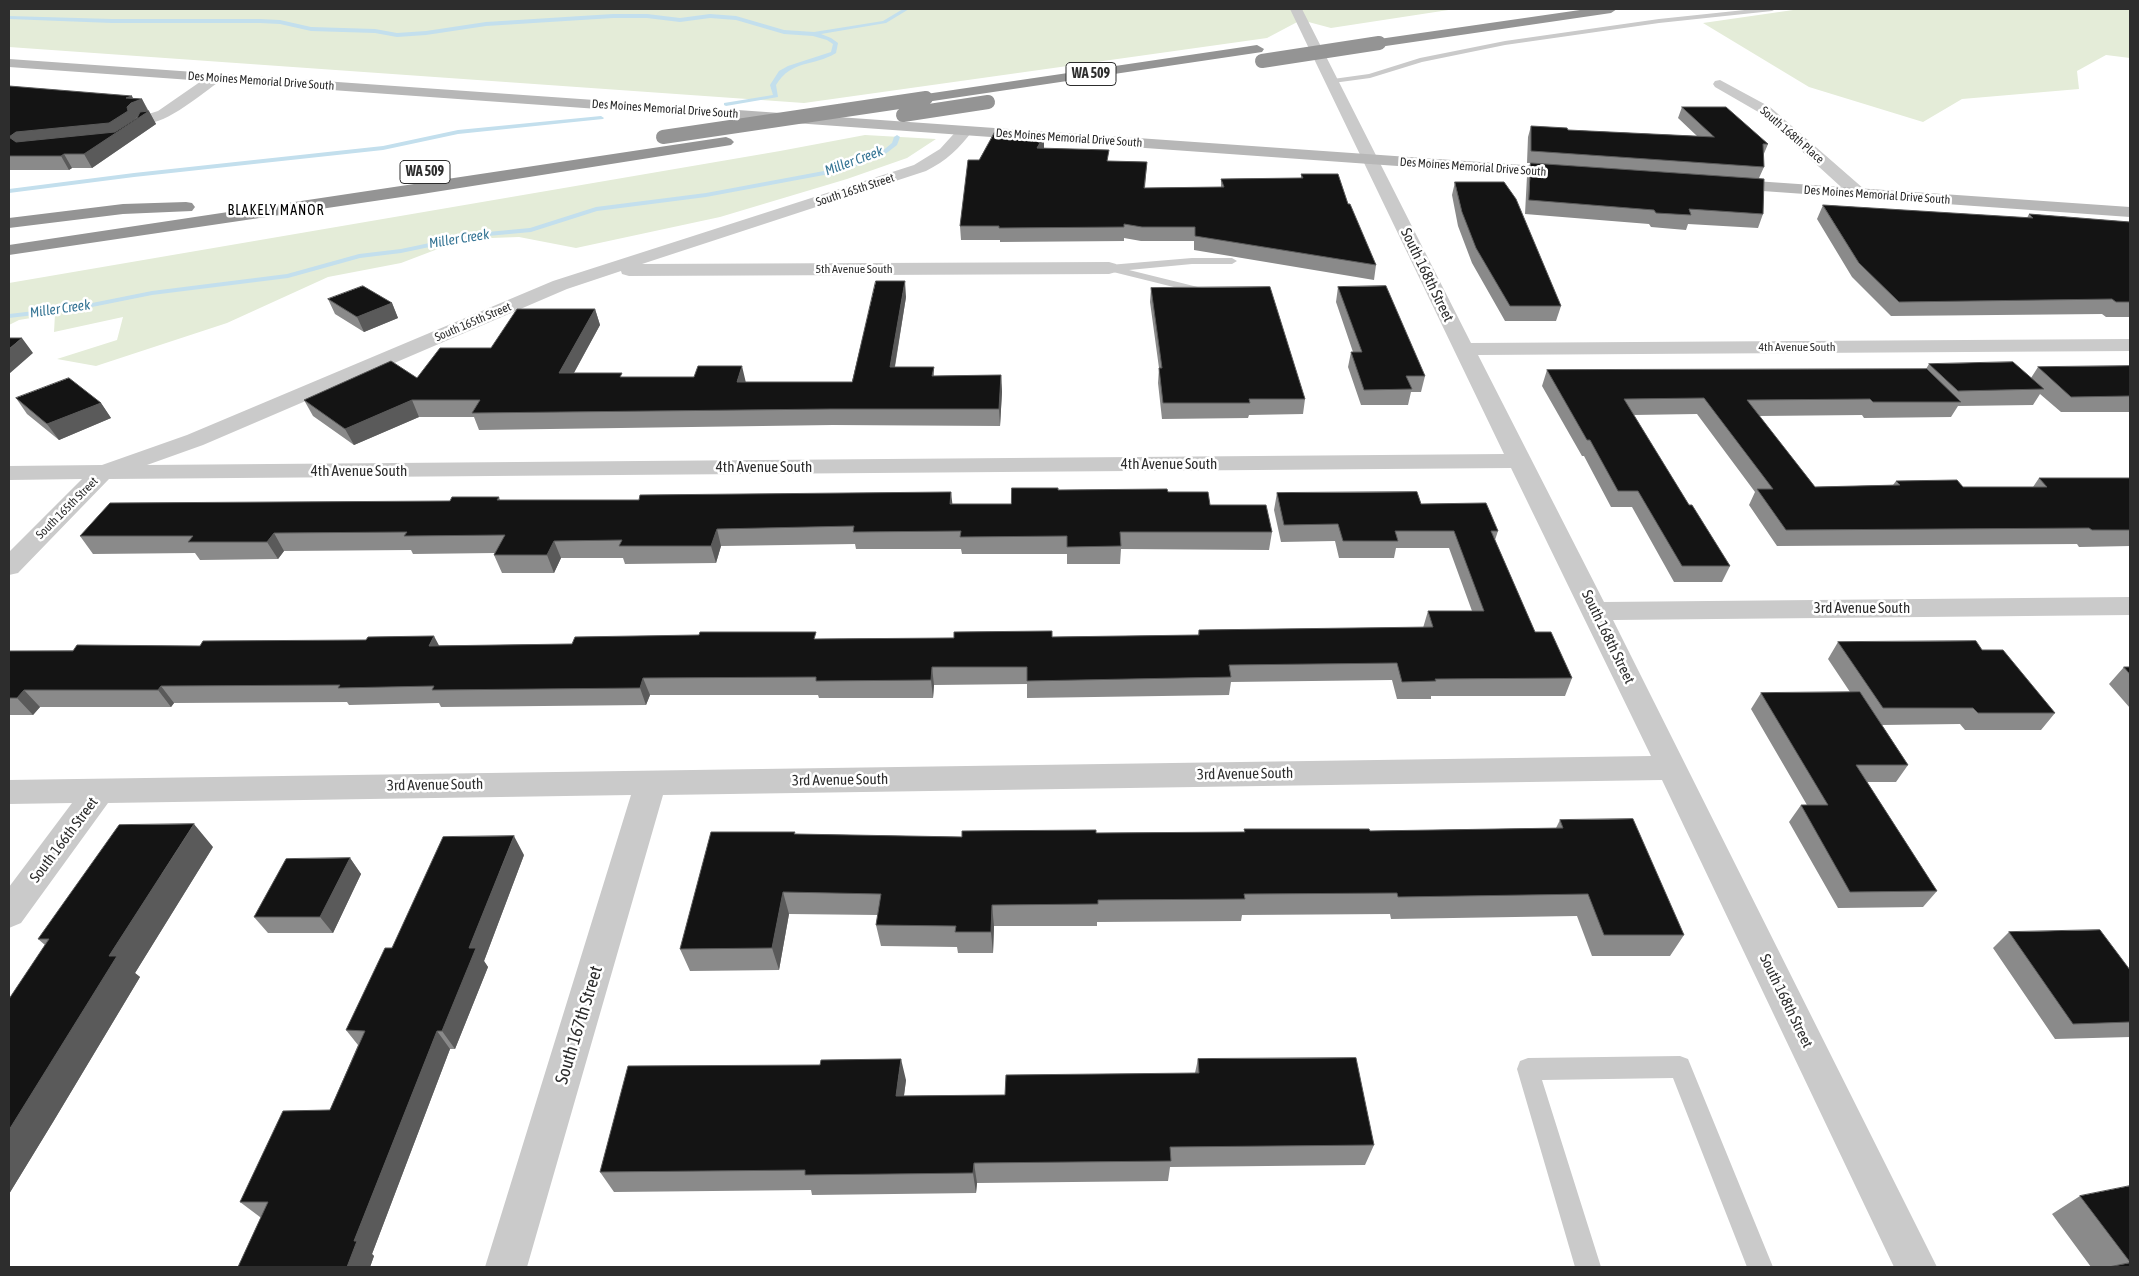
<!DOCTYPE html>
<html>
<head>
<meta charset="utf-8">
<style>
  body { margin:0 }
  #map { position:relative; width:2139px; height:1276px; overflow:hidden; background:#fff; font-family:"Asap Condensed",sans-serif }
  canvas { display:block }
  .frame { position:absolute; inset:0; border:10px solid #2d2d2d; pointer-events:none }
</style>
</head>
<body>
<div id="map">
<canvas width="2139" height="1276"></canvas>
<div class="frame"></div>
</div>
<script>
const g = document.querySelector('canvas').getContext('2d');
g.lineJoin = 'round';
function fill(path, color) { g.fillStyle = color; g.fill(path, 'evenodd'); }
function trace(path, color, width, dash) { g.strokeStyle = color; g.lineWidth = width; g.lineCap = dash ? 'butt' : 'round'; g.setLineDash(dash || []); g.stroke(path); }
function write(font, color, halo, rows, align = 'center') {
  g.font = font + ' "Asap Condensed",sans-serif'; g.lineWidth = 5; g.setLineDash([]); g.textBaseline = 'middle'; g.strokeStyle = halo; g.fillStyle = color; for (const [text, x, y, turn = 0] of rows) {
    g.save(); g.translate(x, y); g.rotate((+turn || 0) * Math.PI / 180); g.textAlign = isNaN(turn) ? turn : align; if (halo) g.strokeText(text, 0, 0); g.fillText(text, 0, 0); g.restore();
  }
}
fill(new Path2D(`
  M 9,9 L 1455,9 L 1331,28 L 1301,20 L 1267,38 L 804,103 L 9,47 Z
  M 1800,9 L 2130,9 L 2130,58 L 2106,55 L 2077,71 L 2079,89 L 1962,99 L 1923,122 L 1809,87 L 1703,23 Z
  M 865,135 L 936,139 L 907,158 L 847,179 L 720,217 L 576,248 L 519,237 L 464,239 L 401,263 L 328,277 L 227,323 L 96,366 L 57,359 L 117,340 L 123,317 L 54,332 L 55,314 L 19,320 L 9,325 L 9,283 L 780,151 Z`), '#e4ecd8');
fill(new Path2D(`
  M 903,9 L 909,9 L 886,23 L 821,34 L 831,38 L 838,43 L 836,53 C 813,67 792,59 776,85 L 778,97 L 726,106 L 724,105 L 724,103 L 773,95 L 770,85 L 779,71 L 788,66 L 831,52 L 833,44 L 827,40 L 813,36 L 784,34 L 736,20 L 710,18 L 680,22 L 647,18 L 613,18 L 486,26 L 426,35 L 397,37 L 375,33 L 311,31 L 280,24 L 260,23 L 112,23 L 9,19 L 9,16 L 112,19 L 260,19 L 280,20 L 311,27 L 375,29 L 397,33 L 426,31 L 486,22 L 613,14 L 647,14 L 680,18 L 710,14 L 736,16 L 784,30 L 814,32 L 883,21 Z
  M 601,116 L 604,118 L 603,119 L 458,134 L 383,150 L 134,177 L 9,193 L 9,189 L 134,173 L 383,146 L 458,130 Z
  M 897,135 L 900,137 L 897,145 L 884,155 L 857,166 L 824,175 L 706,197 L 597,211 L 531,232 L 477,237 L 401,253 L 360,258 L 288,278 L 152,295 L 77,310 L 9,318 L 9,314 L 77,306 L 152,291 L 287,274 L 359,254 L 401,249 L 477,233 L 530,228 L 596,207 L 706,193 L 824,171 L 853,164 L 880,153 L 892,143 L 894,137 Z`), '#c3dfed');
fill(new Path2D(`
  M 1754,9 L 1776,9 L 1772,11 L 1659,23 L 1505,45 L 1422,62 L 1370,78 L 1333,83 L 1329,81 L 1333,79 L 1369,74 L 1420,58 L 1505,41 L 1659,19 Z
  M 1192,258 L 1232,258 L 1237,261 L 1232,264 L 1192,264 L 1129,270 L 1214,291 L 1216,293 L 1214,295 L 1210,296 L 1105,270 L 1104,268 L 1109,265 Z
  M 1680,1056 L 1688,1059 L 1773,1267 L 1747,1267 L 1673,1078 L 1542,1080 L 1601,1267 L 1575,1267 L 1517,1069 L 1520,1061 L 1528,1058 Z`), '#cacaca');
fill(new Path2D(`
  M 1290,9 L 1302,9 L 1471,343 L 2130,339 L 2130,351 L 1478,355 L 1604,602 L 2130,597 L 2130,615 L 1613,620 L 1937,1267 L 1894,1267 L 1662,780 L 663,795 L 527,1267 L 485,1267 L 631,795 L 108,803 L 21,923 L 9,928 L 9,887 L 72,803 L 9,804 L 9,780 L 1651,756 L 1511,468 L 109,479 L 18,573 L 9,575 L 9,552 L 82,479 L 9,480 L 9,466 L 102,465 L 187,435 L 553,281 L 914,165 L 940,149 L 960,127 L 970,127 L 973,130 C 960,148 946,161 926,171 L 642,264 L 1109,262 L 1116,264 L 1118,268 L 1116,272 L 1109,274 L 629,276 L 622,274 L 621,271 L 567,289 L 203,445 L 147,465 L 1504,454 Z
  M 215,74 L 220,75 L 222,78 L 220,81 C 201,94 162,129 139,123 L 136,120 L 139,117 L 158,111 L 210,75 Z
  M 1720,80 L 1770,107 L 1864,189 L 1866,193 L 1864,197 L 1852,197 L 1760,113 L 1715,87 L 1713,84 L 1715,81 Z`), '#cacaca');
fill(new Path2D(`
  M 9,59 L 1566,168 L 1572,170 L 1574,173 L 1572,176 L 1566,178 L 9,67 Z
  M 1726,179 L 2130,207 L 2130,217 L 1720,188 L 1718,184 L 1720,180 Z`), '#b7b7b7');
fill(new Path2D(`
  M 1587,9 L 1617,9 L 1611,13 L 1379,47 L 1372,43 L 1379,39 Z
  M 1257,45 L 1264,49 L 1262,52 L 926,102 L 921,101 L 919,98 L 921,95 L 926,94 Z
  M 726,137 L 731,139 L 734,142 L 731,145 L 422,194 L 9,255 L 9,245 Z
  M 186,202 L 192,203 L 195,207 L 192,211 L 123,214 L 9,228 L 9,218 L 123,204 Z`), '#949494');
trace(new Path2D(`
  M 1262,61 L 1379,43
  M 903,115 L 988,102
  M 663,137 L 926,98`), '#949494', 14);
fill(new Path2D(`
  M 9,86 L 142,99 L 156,124 L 92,168 L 72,168 L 69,170 L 9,170 Z
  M 1682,107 L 1768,144 L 1763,156 L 1764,167 L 1759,178 L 1763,214 L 1758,228 L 1688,224 L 1686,230 L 1651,227 L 1649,224 L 1525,214 L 1527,176 L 1530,163 L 1527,163 L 1528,137 L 1531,126 L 1568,130 L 1697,136 L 1678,118 Z
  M 1044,148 L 1109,161 L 1147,162 L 1145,188 L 1221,187 L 1221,179 L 1301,178 L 1301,174 L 1348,204 L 1376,265 L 1374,280 L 1194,250 L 1194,241 L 1141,241 L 1124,238 L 1124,241 L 1000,242 L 1000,240 L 961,240 L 960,226 L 979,160 Z
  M 1455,182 L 1561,306 L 1556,321 L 1505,321 L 1472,263 L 1458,226 L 1452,195 Z
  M 1823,205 L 2027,218 L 2029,214 L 2130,222 L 2130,317 L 2106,317 L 2102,314 L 1891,316 L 1852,277 L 1817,219 Z
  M 1338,287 L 1425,376 L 1421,392 L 1411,392 L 1408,405 L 1361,405 L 1348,367 L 1351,352 L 1353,352 L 1336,302 Z
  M 1151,288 L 1305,399 L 1303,414 L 1249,415 L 1248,418 L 1162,419 L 1158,383 L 1159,368 L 1150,302 Z
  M 906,297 L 895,367 L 934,367 L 934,376 L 1001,375 L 1002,392 L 1000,426 L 833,425 L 479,430 L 474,417 L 419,417 L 354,445 L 313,416 L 304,400 L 417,378 L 491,348 L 595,309 L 600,325 L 574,373 L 623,377 L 746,382 L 852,382 Z
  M 328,299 L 392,303 L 398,318 L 364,332 L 335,314 Z
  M 1929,364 L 2031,378 L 2038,367 L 2130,366 L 2130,412 L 2061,412 L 2040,394 L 2033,405 L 1958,406 L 1951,417 L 1864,418 L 1862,415 L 1759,416 L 1815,487 L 1893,485 L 1896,481 L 1963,487 L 2033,487 L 2039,478 L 2130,478 L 2130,546 L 2079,547 L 2077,544 L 1777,546 L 1749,505 L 1755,492 L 1697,414 L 1633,415 L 1689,505 L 1730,566 L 1722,582 L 1674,582 L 1632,507 L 1611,507 L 1584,456 L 1582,456 L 1542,386 L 1547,370 L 1926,369 Z
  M 16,398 L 101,403 L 111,418 L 59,440 L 27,414 Z
  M 1058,490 L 1168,492 L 1210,505 L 1272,532 L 1269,550 L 1121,549 L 1120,564 L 1067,564 L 1067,554 L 962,554 L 961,549 L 856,549 L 855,544 L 721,546 L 716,563 L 625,564 L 623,558 L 561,558 L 554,573 L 502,573 L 494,555 L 495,553 L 413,554 L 411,550 L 284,551 L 278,559 L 200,560 L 195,553 L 93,554 L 80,536 L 499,497 L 500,500 L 953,504 L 1011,504 Z
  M 1277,493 L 1421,504 L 1498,531 L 1495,540 L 1535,632 L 1572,678 L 1565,696 L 1431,696 L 1431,699 L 1397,699 L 1392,680 L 1231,682 L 1229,695 L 1027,698 L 1027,684 L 934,685 L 933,698 L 819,698 L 818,695 L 650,695 L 646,705 L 441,707 L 439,703 L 349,705 L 347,702 L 174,703 L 171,707 L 40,707 L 33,715 L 9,715 L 9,651 L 572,644 L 817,639 L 1052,637 L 1198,635 L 1199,630 L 1423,628 L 1428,611 L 1472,611 L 1449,548 L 1396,548 L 1394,558 L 1339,558 L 1335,541 L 1281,542 L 1274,510 Z
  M 1838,642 L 1982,650 L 2055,713 L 2041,730 L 1965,730 L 1960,724 L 1882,725 L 1908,765 L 1896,782 L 1867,782 L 1937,891 L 1923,907 L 1838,908 L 1789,822 L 1801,805 L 1807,805 L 1751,709 L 1761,693 L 1850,692 L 1828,659 Z
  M 2124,667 L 2130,667 L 2130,708 L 2109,684 Z
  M 1560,820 L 1684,935 L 1670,956 L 1592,956 L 1577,916 L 1391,919 L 1390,914 L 1242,915 L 1241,921 L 1097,922 L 1097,926 L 994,926 L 993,953 L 958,953 L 957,947 L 881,946 L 876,925 L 878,915 L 789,914 L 779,970 L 690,971 L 680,949 L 796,834 L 962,837 L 1096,833 L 1244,832 L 1244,829 L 1370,831 L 1556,828 Z
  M 213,847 L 135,973 L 140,977 L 53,1122 L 9,1194 L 9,999 L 45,945 L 38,939 Z
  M 524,855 L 484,961 L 488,967 L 455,1049 L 450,1049 L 372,1254 L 374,1256 L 370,1267 L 238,1267 L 261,1217 L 260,1217 L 240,1202 L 330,1110 L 358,1045 L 346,1030 L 392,948 Z
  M 350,858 L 361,874 L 333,933 L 268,933 L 254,917 Z
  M 2009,932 L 2130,970 L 2130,1037 L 2055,1039 L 1993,948 Z
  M 1198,1059 L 1374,1145 L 1365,1165 L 1170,1167 L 1168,1181 L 977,1183 L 976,1193 L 812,1195 L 811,1190 L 614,1192 L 600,1172 L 906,1080 L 904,1096 L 1005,1095 L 1195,1073 Z
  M 2130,1186 L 2130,1267 L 2091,1267 L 2052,1214 L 2080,1196 Z`), '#8a8a8a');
fill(new Path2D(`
  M 132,96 L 135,102 L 142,99 L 148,111 L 149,111 L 156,124 L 92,168 L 84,154 L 17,151 L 9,137 L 16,132 L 126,98 ZM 145,113 L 134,120 L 138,116 Z
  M 1044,136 L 1044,149 L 1037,148 Z
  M 64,154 L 72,168 L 69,170 L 61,156 Z
  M 905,281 L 906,297 L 892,383 L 890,367 Z
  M 392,303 L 398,318 L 364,332 L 357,317 Z
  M 595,309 L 600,325 L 565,389 L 559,373 Z
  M 22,338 L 33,353 L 9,374 L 9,349 Z
  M 742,366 L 746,383 L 737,382 Z
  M 1001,375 L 1002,392 L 1000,426 L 999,409 Z
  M 412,400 L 419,417 L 354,445 L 345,429 Z
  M 101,403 L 111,418 L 59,440 L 47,424 Z
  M 951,492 L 953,509 L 950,504 Z
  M 717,529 L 721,546 L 716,563 L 711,546 Z
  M 274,533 L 284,551 L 278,559 L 267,542 Z
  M 554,541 L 561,558 L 554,573 L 547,555 Z
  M 434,636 L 443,653 L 429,646 Z
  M 932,667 L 934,685 L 933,698 L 931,680 Z
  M 643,678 L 650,695 L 646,705 L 640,688 Z
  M 161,686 L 174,703 L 171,707 L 158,690 Z
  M 24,690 L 40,707 L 33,715 L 17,698 Z
  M 194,824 L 213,847 L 135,973 L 140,977 L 53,1122 L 9,1194 L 9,1130 L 109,956 Z
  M 514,836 L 524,855 L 484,961 L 488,967 L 455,1049 L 442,1031 L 469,948 Z
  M 350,858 L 361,874 L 333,933 L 320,917 Z
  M 783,892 L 789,914 L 779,970 L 772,948 Z
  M 992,905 L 994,926 L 993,953 L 991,932 Z
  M 437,1031 L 450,1049 L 372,1254 L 374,1256 L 370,1267 L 347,1267 L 354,1241 Z
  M 901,1059 L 906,1080 L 901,1117 L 896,1096 Z
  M 974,1163 L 977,1183 L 976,1193 L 973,1173 Z`), '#5a5a5a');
const building = new Path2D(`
  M 9,86 L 132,96 L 126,98 L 142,99 L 131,103 L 127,107 L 128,111 L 109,123 L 16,132 L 9,137 L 16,142 L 115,132 L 137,118 L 140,112 L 149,111 L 84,154 L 64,154 L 61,156 L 9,156 Z
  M 1682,107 L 1726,107 L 1768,144 L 1763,144 L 1764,167 L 1531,151 L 1531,126 L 1567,128 L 1568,130 L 1714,137 Z
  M 995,132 L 1044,136 L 1037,148 L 1109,150 L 1107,161 L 1147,162 L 1144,188 L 1224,187 L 1221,179 L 1303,178 L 1301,174 L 1338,174 L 1348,204 L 1350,204 L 1376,265 L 1195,236 L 1195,227 L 1142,227 L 1124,224 L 1124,227 L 999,228 L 999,226 L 960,226 L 968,160 L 979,160 Z
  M 1531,163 L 1764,179 L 1763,214 L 1689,209 L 1691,215 L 1656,213 L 1654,210 L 1529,200 Z
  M 1455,182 L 1504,182 L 1516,199 L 1561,306 L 1510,306 L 1476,248 L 1462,212 Z
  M 1823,205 L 2033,218 L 2029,214 L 2130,222 L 2130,302 L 2116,302 L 2112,299 L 1899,302 L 1859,263 Z
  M 876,281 L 905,281 L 890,367 L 934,367 L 932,376 L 1001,375 L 999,409 L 830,409 L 472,413 L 480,400 L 412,400 L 345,429 L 304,400 L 391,361 L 417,378 L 440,348 L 491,348 L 517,309 L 595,309 L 559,373 L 622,373 L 620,377 L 694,377 L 698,366 L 742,366 L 737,382 L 852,382 Z
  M 363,286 L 392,303 L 357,317 L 328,299 Z
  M 1386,286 L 1425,376 L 1406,376 L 1412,389 L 1364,390 L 1351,352 L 1362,352 L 1338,287 Z
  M 1270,287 L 1305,399 L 1249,399 L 1250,403 L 1163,403 L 1159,368 L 1162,368 L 1151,288 Z
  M 9,338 L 22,338 L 9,349 Z
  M 2013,362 L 2044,389 L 1958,391 L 1929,364 Z
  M 2130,366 L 2130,396 L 2071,397 L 2038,367 Z
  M 1927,369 L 1961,402 L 1873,402 L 1870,399 L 1747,400 L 1815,487 L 1900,485 L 1896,481 L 1957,480 L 1963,487 L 2047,487 L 2039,478 L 2130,478 L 2130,530 L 2092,530 L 2089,528 L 1786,530 L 1757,489 L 1773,489 L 1704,398 L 1624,399 L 1689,505 L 1692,505 L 1730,566 L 1682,566 L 1638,491 L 1618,491 L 1590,440 L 1587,440 L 1547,370 Z
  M 69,378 L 101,403 L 47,424 L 16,398 Z
  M 1012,488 L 1058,488 L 1058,490 L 1167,489 L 1168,492 L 1208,492 L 1210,505 L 1266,505 L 1272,532 L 1120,532 L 1121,546 L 1067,547 L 1067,536 L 960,537 L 961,531 L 853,532 L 854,526 L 717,529 L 711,546 L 619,546 L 622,540 L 554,541 L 547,555 L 494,555 L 505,535 L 404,536 L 407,532 L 274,533 L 267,542 L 188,542 L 193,536 L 80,536 L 110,503 L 450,501 L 452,497 L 499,497 L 497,500 L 639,500 L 640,495 L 951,492 L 950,504 L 1011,504 Z
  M 1417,492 L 1421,504 L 1486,503 L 1498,531 L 1491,531 L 1535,632 L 1551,632 L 1572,678 L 1435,679 L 1436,681 L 1402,682 L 1397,663 L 1229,665 L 1231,677 L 1027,681 L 1027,667 L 932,667 L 931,680 L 816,681 L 816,677 L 643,678 L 640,688 L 432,690 L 434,686 L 338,688 L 340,685 L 161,686 L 158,690 L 24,690 L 17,698 L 9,698 L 9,651 L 73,651 L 77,645 L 200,646 L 203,641 L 366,640 L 368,637 L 434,636 L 429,646 L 572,644 L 575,637 L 699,635 L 700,632 L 816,632 L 814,639 L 954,638 L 954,632 L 1052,631 L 1052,637 L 1199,635 L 1199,630 L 1433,627 L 1428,611 L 1484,611 L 1454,531 L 1395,531 L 1398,541 L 1343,541 L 1338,524 L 1284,525 L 1277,493 Z
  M 1976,641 L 1982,650 L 2003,650 L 2055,713 L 1978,713 L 1973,708 L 1883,708 L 1838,642 Z
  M 2124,667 L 2130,667 L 2130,674 Z
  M 1860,692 L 1908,765 L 1856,765 L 1937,891 L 1850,892 L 1801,805 L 1828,805 L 1761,693 Z
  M 1633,819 L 1684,935 L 1604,935 L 1588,894 L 1398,897 L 1397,893 L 1244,894 L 1245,899 L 1098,900 L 1098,904 L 992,905 L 991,932 L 955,932 L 956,926 L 876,925 L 881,894 L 783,892 L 772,948 L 680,949 L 711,832 L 795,832 L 794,834 L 962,837 L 962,831 L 1096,830 L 1096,833 L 1245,832 L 1244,829 L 1369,829 L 1370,831 L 1563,828 L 1560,820 Z
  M 194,824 L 109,956 L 117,956 L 9,1130 L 9,999 L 49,939 L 38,939 L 119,825 Z
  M 514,836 L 469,948 L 476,948 L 442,1031 L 437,1031 L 354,1241 L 357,1241 L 347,1267 L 238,1267 L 268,1202 L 240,1202 L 283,1111 L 330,1110 L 365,1031 L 346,1030 L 385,948 L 392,948 L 443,837 Z
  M 350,858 L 320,917 L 254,917 L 286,859 Z
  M 2100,930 L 2130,970 L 2130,1022 L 2073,1024 L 2009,932 Z
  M 1356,1058 L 1374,1145 L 1170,1147 L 1171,1161 L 974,1163 L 973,1173 L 805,1175 L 805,1170 L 600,1172 L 628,1066 L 820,1065 L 821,1060 L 901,1059 L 896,1096 L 1005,1095 L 1006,1075 L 1199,1073 L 1198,1059 Z
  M 2130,1186 L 2130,1262 L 2080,1196 Z
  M 2130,1263 L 2130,1267 L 2109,1267 Z`);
fill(building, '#141414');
trace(building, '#5a5a5a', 1);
write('12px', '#2d2d2d', '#fff', [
  ["Des Moines Memorial Drive South",261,81,4],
  ["Des Moines Memorial Drive South",665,109,4],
  ["South 168th Place",1792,135,41],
  ["Des Moines Memorial Drive South",1069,138,4],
  ["Des Moines Memorial Drive South",1473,167,4],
  ["South 165th Street",855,190,-18],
  ["Des Moines Memorial Drive South",1877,195,4],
  ["5th Avenue South",854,269],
  ["South 165th Street",473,322,-23],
  ["4th Avenue South",1797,347],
  ["South 165th Street",67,508,-45]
]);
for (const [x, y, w] of [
  [1091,74,50],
  [425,172,50]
]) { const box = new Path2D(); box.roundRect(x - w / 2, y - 11.5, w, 23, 4); g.fillStyle = '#fff'; g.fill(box); trace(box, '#2d2d2d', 1); }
write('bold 14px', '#2d2d2d', null, [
  ["WA 509",1091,74],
  ["WA 509",425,172]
]);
write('italic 14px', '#357494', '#fff', [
  ["Miller Creek",854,161,-20],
  ["Miller Creek",459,239,-9],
  ["Miller Creek",60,309,-8]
]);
g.letterSpacing = '1px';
write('14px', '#000', '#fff', [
  ["BLAKELY MANOR",276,211]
]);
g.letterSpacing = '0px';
write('15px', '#2d2d2d', '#fff', [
  ["South 168th Street",1427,275,64],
  ["4th Avenue South",1169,464],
  ["4th Avenue South",764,467],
  ["4th Avenue South",359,471],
  ["3rd Avenue South",1862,608],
  ["South 168th Street",1608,637,64],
  ["3rd Avenue South",1245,774,-1],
  ["3rd Avenue South",840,780,-1],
  ["3rd Avenue South",435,785,-1],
  ["South 166th Street",64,840,-53],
  ["South 168th Street",1786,1001,64]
]);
write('18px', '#2d2d2d', '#fff', [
  ["South 167th Street",579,1025,-73]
]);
</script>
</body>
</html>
